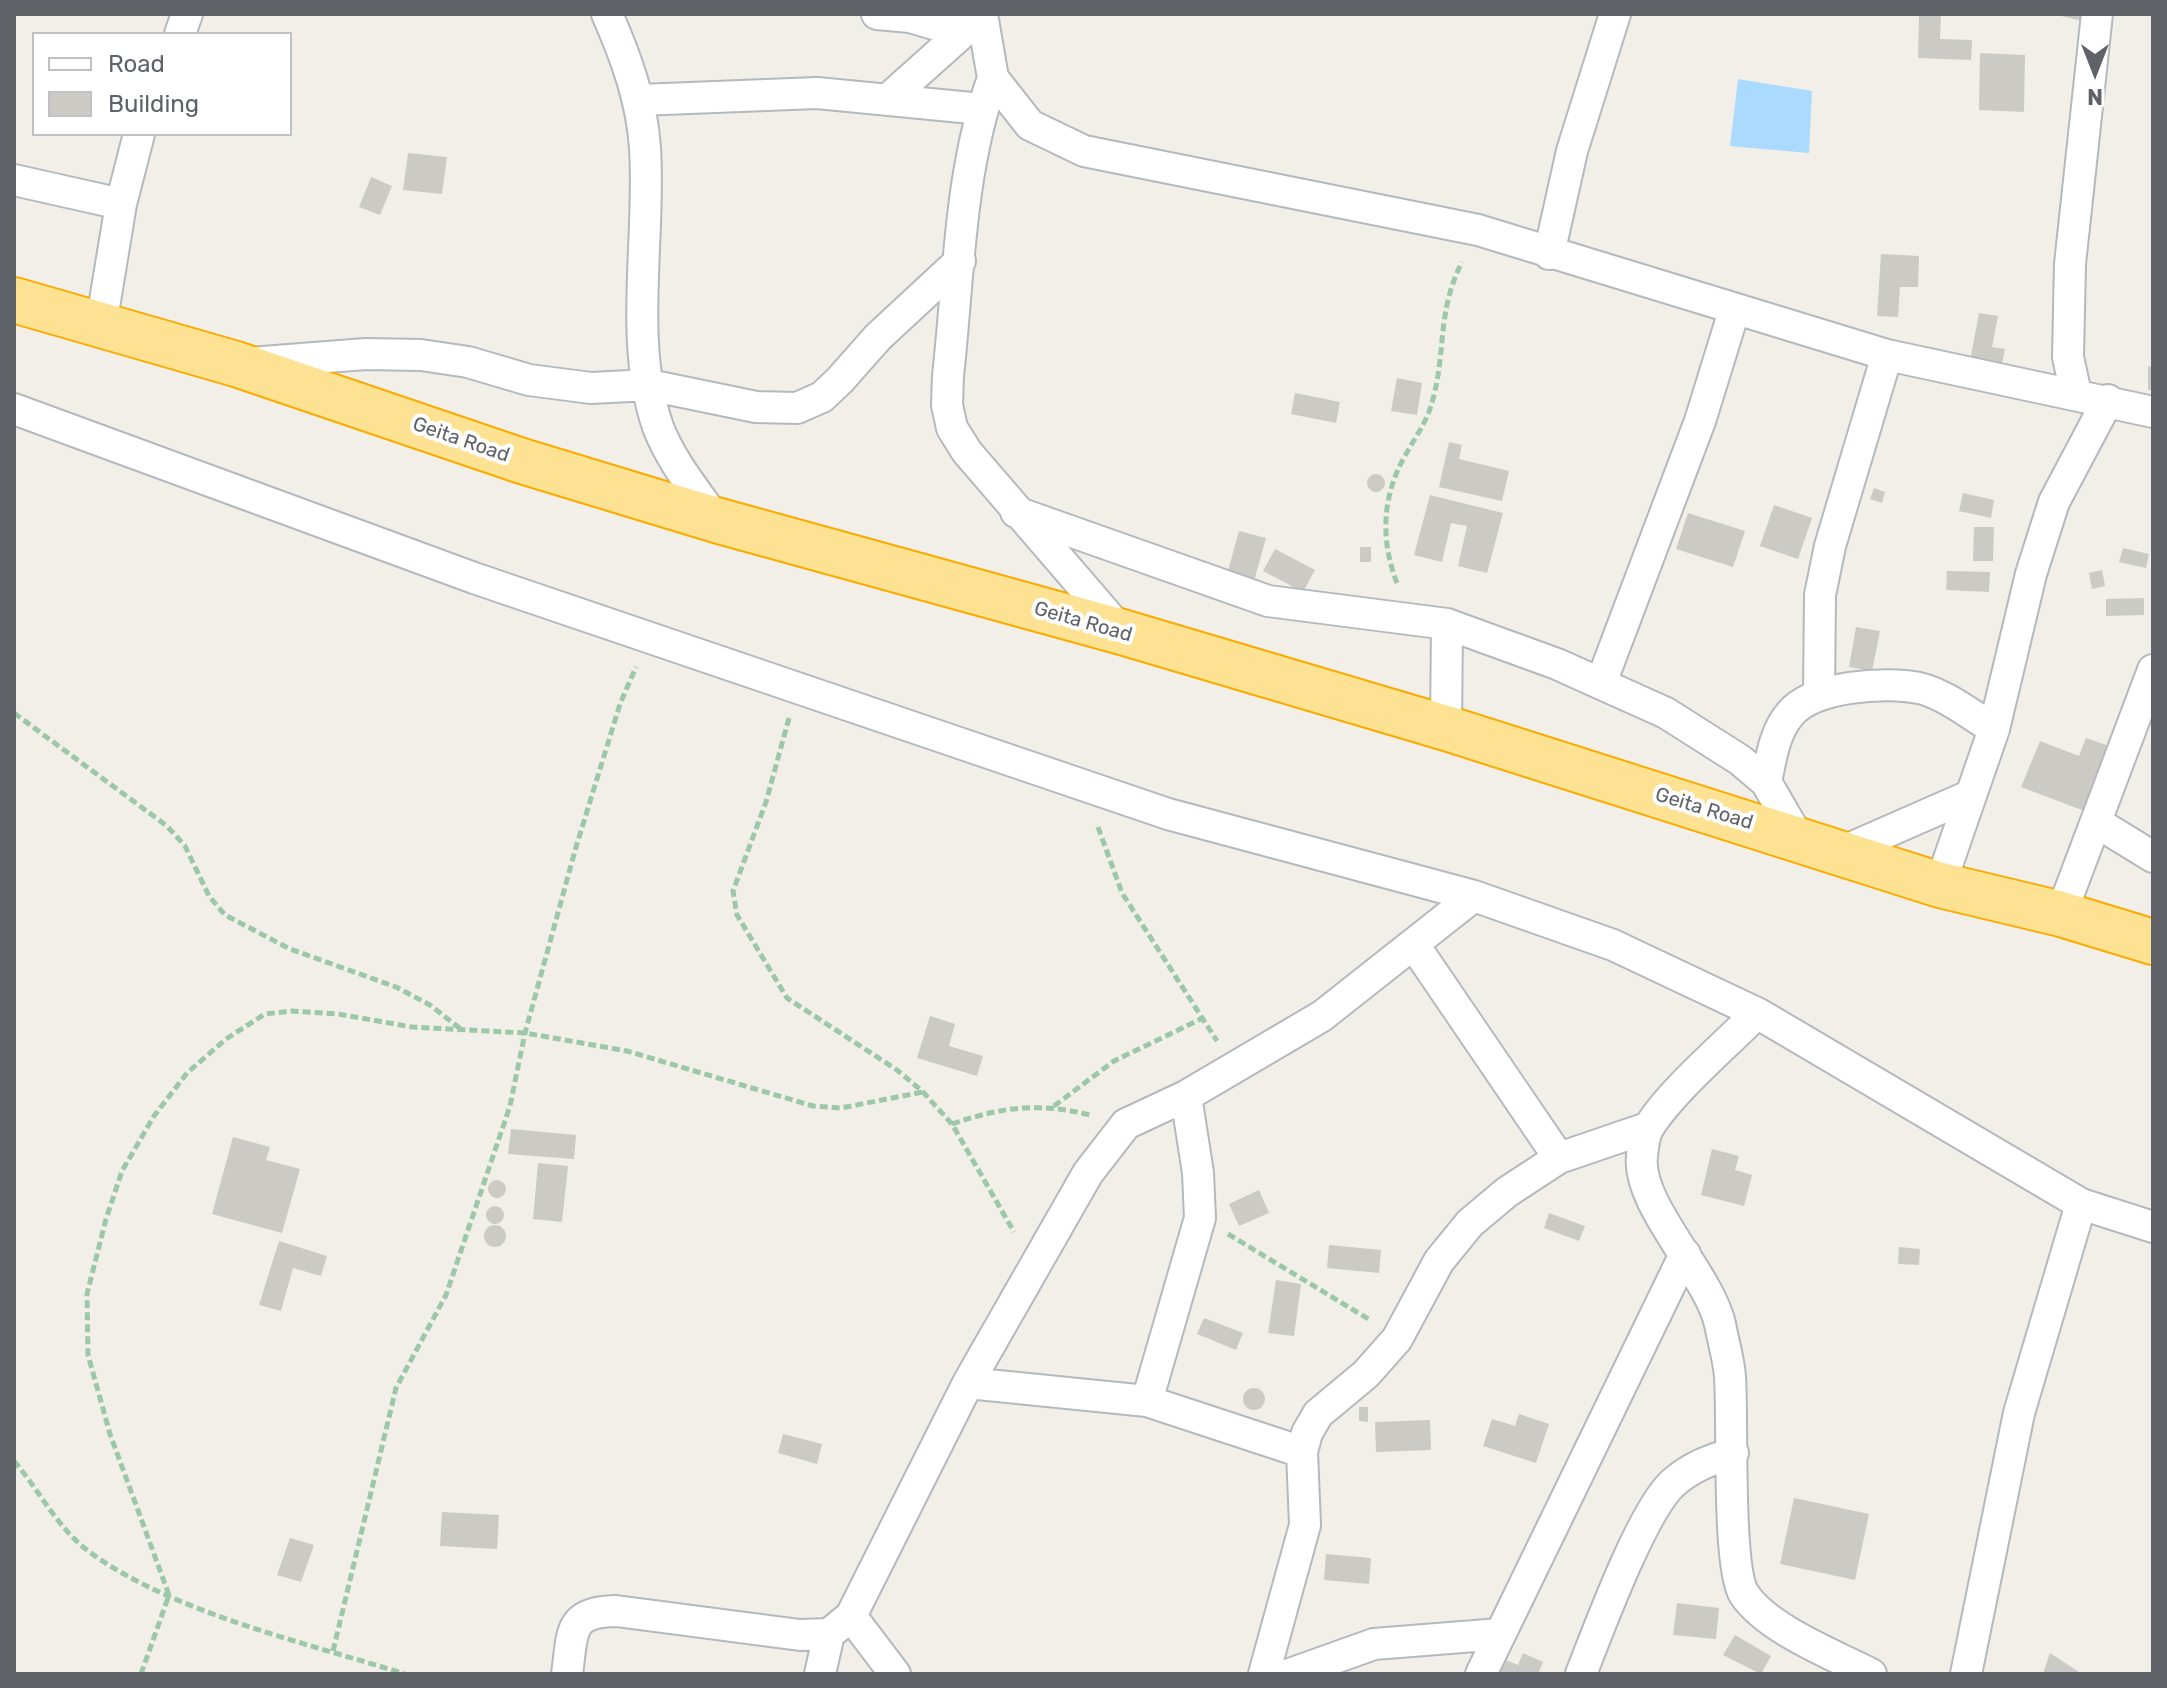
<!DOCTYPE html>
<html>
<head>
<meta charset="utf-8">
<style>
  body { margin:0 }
  #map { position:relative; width:2167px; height:1688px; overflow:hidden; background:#f1efe8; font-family:Rubik,sans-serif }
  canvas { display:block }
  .frame { position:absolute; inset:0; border:16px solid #5f6368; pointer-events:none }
  .legend { position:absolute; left:32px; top:32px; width:260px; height:104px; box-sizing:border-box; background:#fff; border:2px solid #bfc1c3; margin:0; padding:10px 14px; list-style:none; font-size:24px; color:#5f6368 }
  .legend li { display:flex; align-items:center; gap:16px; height:40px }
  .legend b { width:40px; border:2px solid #bfc1c3 }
  .north { position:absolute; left:2055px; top:32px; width:80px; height:80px; -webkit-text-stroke:6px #fff; paint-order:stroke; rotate:180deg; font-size:22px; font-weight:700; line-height:32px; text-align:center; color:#5f6368 }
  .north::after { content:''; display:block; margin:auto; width:28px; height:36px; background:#5f6368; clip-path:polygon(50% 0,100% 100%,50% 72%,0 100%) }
</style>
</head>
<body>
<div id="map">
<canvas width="2167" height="1688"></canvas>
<div class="frame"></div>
<ul class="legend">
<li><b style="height:10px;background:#fff"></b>Road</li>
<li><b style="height:22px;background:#cccac5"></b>Building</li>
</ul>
<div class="north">N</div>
</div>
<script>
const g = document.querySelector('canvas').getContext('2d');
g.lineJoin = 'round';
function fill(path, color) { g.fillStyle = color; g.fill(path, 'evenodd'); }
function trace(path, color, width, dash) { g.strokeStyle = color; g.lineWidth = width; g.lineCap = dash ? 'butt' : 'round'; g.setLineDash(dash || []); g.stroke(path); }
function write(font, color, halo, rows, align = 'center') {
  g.font = font + ' Rubik,sans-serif'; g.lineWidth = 8; g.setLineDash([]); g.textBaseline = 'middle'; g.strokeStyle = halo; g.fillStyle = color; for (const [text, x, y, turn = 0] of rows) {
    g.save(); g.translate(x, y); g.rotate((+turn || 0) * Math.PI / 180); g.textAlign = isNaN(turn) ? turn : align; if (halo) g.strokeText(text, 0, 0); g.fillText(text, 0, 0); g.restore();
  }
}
fill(new Path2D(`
  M 1738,79 L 1812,91 L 1809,153 L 1730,146 Z`), '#aadaff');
fill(new Path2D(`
  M 1919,14 L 1941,14 L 1940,39 L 1972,40 L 1971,60 L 1918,58 Z
  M 2053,14 L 2083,14 L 2082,21 Z
  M 1980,53 L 2025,55 L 2024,112 L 1979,110 Z
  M 408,153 L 447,157 L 442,194 L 403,190 Z
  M 371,177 L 392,186 L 380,215 L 359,207 Z
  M 1881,254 L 1919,256 L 1918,287 L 1900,287 L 1898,317 L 1877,316 Z
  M 1979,313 L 1998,316 L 1992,347 L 2005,349 L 2001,368 L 1970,361 Z
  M 2148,366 L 2153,367 L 2153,390 L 2148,390 Z
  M 1397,378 L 1422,383 L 1417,415 L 1391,411 Z
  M 1295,393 L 1340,402 L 1336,423 L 1291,414 Z
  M 1449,442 L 1462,445 L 1459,459 L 1509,471 L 1502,501 L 1439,487 Z
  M1367 483a9 9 0 1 1 18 0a9 9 0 1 1-18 0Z
  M 1874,488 L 1885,492 L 1882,503 L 1870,499 Z
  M 1963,493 L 1994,500 L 1991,518 L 1959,511 Z
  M 1430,495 L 1503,513 L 1487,573 L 1458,566 L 1467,526 L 1451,523 L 1442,562 L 1414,555 Z
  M 1774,505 L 1812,518 L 1798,559 L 1760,546 Z
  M 1688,513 L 1745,531 L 1733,567 L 1676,549 Z
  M 1974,527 L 1994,527 L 1993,561 L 1973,561 Z
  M 1239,531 L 1266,538 L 1253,585 L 1226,578 Z
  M 1360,547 L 1371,547 L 1371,562 L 1360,562 Z
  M 2123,548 L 2149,554 L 2146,568 L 2119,562 Z
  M 1275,549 L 1315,570 L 1303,592 L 1263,571 Z
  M 2102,570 L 2105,586 L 2092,589 L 2089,573 Z
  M 1947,571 L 1990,572 L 1989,592 L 1946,590 Z
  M 2144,598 L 2144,615 L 2106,616 L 2106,599 Z
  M 1856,627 L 1880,631 L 1872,671 L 1849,667 Z
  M 2086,738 L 2112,747 L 2087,812 L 2021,787 L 2040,741 L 2079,756 Z
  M 930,1016 L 955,1024 L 949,1046 L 983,1056 L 977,1076 L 917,1058 Z
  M 511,1129 L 576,1135 L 574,1159 L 508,1154 Z
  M 233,1137 L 270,1147 L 266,1160 L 300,1169 L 282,1233 L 212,1214 Z
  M 1712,1149 L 1739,1156 L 1735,1170 L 1752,1175 L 1744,1206 L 1701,1195 Z
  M 538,1163 L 568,1166 L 562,1222 L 533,1219 Z
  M488 1189a9 9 0 1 1 18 0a9 9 0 1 1-18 0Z
  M 1259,1190 L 1269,1213 L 1239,1226 L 1229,1204 Z
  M486 1215a9 9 0 1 1 18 0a9 9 0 1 1-18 0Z
  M 1549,1213 L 1585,1226 L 1579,1241 L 1544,1228 Z
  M484 1236a11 11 0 1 1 22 0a11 11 0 1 1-22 0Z
  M 279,1241 L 327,1256 L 321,1276 L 293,1268 L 281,1311 L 259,1305 Z
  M 1329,1245 L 1381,1250 L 1379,1273 L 1327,1268 Z
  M 1899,1247 L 1920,1249 L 1919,1265 L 1898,1264 Z
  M 1276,1280 L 1301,1284 L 1294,1336 L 1268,1333 Z
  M 1204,1318 L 1243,1333 L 1236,1350 L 1197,1334 Z
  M1243 1399a11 11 0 1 1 22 0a11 11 0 1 1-22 0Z
  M 1359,1407 L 1368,1407 L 1368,1422 L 1359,1421 Z
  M 1519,1414 L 1549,1424 L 1536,1463 L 1483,1446 L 1492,1419 L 1515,1426 Z
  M 1430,1420 L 1431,1450 L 1376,1452 L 1375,1422 Z
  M 783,1434 L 822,1444 L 817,1464 L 778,1453 Z
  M 1794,1498 L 1869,1514 L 1855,1580 L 1780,1564 Z
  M 442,1512 L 499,1515 L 497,1549 L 440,1546 Z
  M 290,1538 L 314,1545 L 301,1582 L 277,1575 Z
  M 1326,1554 L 1371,1558 L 1369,1584 L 1324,1580 Z
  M 1677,1603 L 1719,1608 L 1716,1639 L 1673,1635 Z
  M 1735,1635 L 1771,1656 L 1761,1674 L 1723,1655 Z
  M 1523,1653 L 1543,1662 L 1538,1674 L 1493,1674 L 1500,1658 L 1518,1665 Z
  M 2050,1653 L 2082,1674 L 2043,1674 Z`), '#cccac5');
const street = new Path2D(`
  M 607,14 C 626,57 642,101 645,148 C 651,236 628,341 658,427 C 671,461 695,490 716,520
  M 877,14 L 910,17 L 961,32
  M 982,14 L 993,78 L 1030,125 L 1084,151 L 1478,230 L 1887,355 L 2153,412
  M 180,34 L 187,14
  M 993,78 C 959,172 959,277 948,376 L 947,405 L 952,428 L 967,452 L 1122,632
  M 639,100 L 817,93 L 982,109
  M 887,100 L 982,15
  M 14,180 L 121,204
  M 1549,254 L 1572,151 L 1615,14
  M 101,325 L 121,204 L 139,134
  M 250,363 L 366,354 L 421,355 L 468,362 L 529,380 L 591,388 L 649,385 L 756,407 L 797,408 L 822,397 L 840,380 L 878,337 L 960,261
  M 2076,394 L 2068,357 L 2070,264 L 2097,14
  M 14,409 L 474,578 L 1168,814 L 1474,896 L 1613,945 L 1757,1013 L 2081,1204 L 2153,1227
  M 1016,512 L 1268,601 L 1447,624 L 1557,664 L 1666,713 L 1740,760 L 1766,782 L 1799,839
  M 1601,683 L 1700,421 L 1734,311
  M 1819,693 L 1820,595 L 1830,546 L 1887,355
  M 1446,728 L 1447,624
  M 1766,782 C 1771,759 1774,733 1790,714 C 1813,686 1885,681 1919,688 C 1945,694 1971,715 1994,729
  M 2096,822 L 2153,857
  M 1839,853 L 1969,796
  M 1940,885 L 1994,729 L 2031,574 L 2054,502 L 2108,400
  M 2061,914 L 2153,670
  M 1414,945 L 1559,1158
  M 1757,1013 C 1727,1044 1670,1092 1649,1127 C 1644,1134 1643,1148 1642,1156 C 1636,1204 1708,1273 1720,1324 C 1723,1341 1729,1360 1730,1377 C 1733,1418 1727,1567 1744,1594 C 1767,1629 1834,1655 1871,1674
  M 968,1383 L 1147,1401 L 1302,1452
  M 1147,1401 L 1200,1218 L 1198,1173 L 1186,1096
  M 851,1616 L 895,1674
  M 567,1674 C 573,1633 567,1612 616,1611 L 800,1635 L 829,1634 L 851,1616 L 968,1383 L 1088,1173 L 1126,1124 L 1186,1096 L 1322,1016 L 1474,896
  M 820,1674 L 829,1634
  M 1264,1674 L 1305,1525 L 1302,1452 L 1307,1433 L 1318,1414 L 1366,1374 L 1397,1339 L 1439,1261 L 1470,1223 L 1507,1192 L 1559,1158 L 1647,1128
  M 1290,1674 L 1374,1644 L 1500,1634
  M 1481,1674 L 1685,1254
  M 1581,1674 C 1598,1631 1642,1511 1673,1483 C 1691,1467 1710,1460 1733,1453
  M 1966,1674 L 2019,1413 L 2081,1204`);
const highway = new Path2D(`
  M 14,300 L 236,364 L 522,461 L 716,520 L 1122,632 L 1446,728 L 1940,885 L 2061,914 L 2153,942`);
trace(street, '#b5b8bc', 34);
trace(highway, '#f9ab00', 48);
trace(new Path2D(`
  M 1397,583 C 1380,540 1382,495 1406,454 C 1416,436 1428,420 1433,399 C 1446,351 1437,311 1462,262
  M 14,713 L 167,826 L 185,846 L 209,896 L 225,915 L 290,949 L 396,987 L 430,1005 L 462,1030
  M 789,718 L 766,802 L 733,891 L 737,915 L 787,998 L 897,1070 L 923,1092 L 952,1124 L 1014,1232
  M 1098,827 L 1122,893 L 1217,1041
  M 1054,1106 L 1114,1061 L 1203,1018
  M 952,1124 C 1002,1107 1038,1102 1090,1115
  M 1228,1234 L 1370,1320
  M 14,1461 C 39,1490 57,1527 87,1550 C 169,1612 307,1643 405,1674
  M 333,1651 L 396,1388 L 446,1295 L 510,1106 L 525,1033 L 576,847 L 620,704 L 636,667
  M 141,1674 L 169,1595 L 110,1434 L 88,1355 L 87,1294 L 106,1219 L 122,1171 L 154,1116 L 187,1073 L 226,1039 L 265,1014 L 291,1011 L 338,1014 L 412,1027 L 525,1033 L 627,1051 L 813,1106 L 841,1108 L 923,1092`), '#9cc7a9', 5, [8, 4]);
trace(street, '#fff', 30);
trace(highway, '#fde293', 44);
write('20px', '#5f6368', '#fff', [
  ["Geita Road",461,440,19],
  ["Geita Road",1083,622,16],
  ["Geita Road",1704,809,17]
]);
</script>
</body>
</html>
